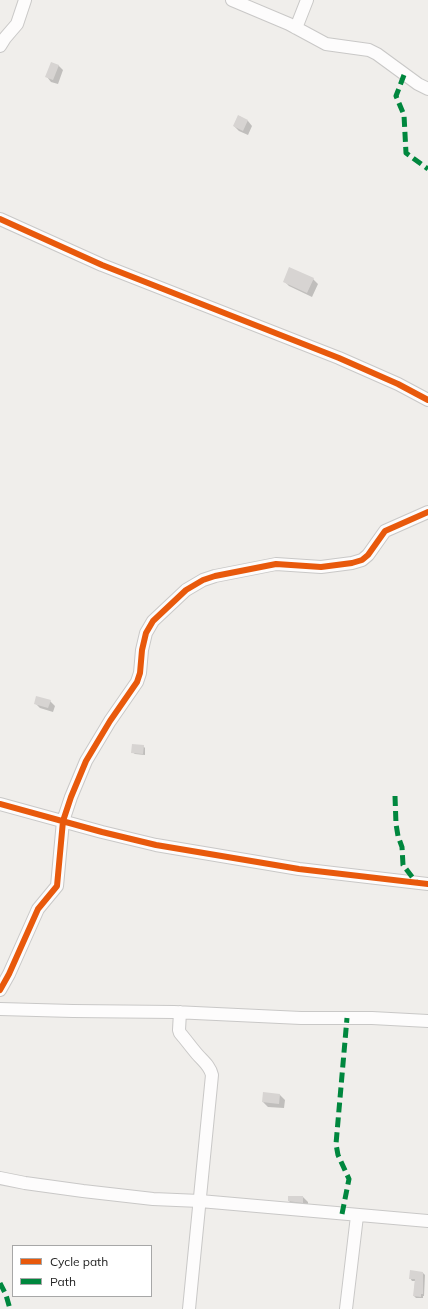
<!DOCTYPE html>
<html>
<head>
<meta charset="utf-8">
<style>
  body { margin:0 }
  #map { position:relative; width:428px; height:1309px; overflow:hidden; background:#f0eeeb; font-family:Mulish,sans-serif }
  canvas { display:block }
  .legend { position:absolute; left:12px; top:1245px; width:140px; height:52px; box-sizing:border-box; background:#fff; border:1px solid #a7a7a7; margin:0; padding:5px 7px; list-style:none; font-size:12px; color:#222 }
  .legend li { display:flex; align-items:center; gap:8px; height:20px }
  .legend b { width:20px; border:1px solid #a7a7a7 }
</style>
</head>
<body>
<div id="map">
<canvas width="428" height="1309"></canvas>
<ul class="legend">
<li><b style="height:5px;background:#e8590c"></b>Cycle path</li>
<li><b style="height:5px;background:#00873e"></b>Path</li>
</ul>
</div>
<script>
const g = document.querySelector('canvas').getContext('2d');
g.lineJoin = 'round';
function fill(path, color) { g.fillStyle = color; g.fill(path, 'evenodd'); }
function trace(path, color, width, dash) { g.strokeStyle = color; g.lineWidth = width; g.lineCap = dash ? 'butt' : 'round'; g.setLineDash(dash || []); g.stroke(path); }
fill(new Path2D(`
  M 58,65 L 63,70 L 58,84 L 51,82 L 47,77 Z
  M 239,116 L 248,121 L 252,126 L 248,135 L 239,131 L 234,126 Z
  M 313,279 L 318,284 L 312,297 L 289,286 L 284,281 Z
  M 50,701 L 55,706 L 53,712 L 40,708 L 35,703 Z
  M 143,746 L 145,748 L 145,755 L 135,754 L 132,752 Z
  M 264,1093 L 280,1095 L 285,1100 L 284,1108 L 268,1107 L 263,1102 Z
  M 303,1197 L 308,1202 L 308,1207 L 294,1206 L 289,1201 Z
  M 423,1273 L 425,1275 L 424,1296 L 423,1296 L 423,1298 L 416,1298 L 414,1296 L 415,1281 L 412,1281 L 410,1278 Z`), '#0003');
fill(new Path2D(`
  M 51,62 L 59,65 L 53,80 L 45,77 Z
  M 238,115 L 248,120 L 243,131 L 233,126 Z
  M 289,267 L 314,278 L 307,293 L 283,282 Z
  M 36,696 L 51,700 L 48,708 L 34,704 Z
  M 132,744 L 144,745 L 143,754 L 131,753 Z
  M 263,1092 L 280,1094 L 279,1104 L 262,1102 Z
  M 288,1196 L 303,1196 L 303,1203 L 288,1201 Z
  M 410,1270 L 423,1272 L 423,1294 L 421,1294 L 421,1297 L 413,1296 L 415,1279 L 409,1279 Z`), '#d7d4d2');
const minor = new Path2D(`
  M 232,0 L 289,24 L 326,44 L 369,50 L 377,54 L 418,84 L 428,89
  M 296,28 L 307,0
  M 0,46 L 5,38 L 17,24 L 25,0
  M 0,219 L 102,265 L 339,358 L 398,384 L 428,400
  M 0,804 L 102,832 L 156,845 L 299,869 L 428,884
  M 0,990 L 9,974 L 38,909 L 57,886 L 63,821 L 71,797 L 86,761 L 110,721 L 137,682 L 140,673 L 142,650 L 146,633 L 153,621 L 186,590 L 203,580 L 215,576 L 276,564 L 321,567 L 352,563 L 362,560 L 368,555 L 385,531 L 428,512
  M 0,1009 L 73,1011 L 174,1012 L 301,1018 L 372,1018 L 428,1021
  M 180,1012 L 179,1030 L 180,1033 C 186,1040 191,1047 197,1054 C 203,1061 210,1066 212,1075 L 189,1309
  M 0,1178 L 25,1183 L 83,1191 L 153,1199 L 200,1201 L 428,1221
  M 346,1309 L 357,1216`);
trace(minor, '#c9c8c7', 14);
trace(minor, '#fdfcfc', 12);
trace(new Path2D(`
  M 404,75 L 396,96 L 404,115 L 406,153 L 428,169
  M 395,796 L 396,824 L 398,836 L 402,847 L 403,865 L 416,882
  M 342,1214 L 349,1179 L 338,1155 L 336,1144 L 347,1018
  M 0,1283 L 6,1295 L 10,1309`), '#00873e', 5, [10, 5]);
trace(new Path2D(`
  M 0,219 L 102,265 L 339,358 L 398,384 L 428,400
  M 0,804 L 102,832 L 156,845 L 299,869 L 428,884
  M 0,990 L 9,974 L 38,909 L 57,886 L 63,821 L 71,797 L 86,761 L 110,721 L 137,682 L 140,673 L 142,650 L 146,633 L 153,621 L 186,590 L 203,580 L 215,576 L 276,564 L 321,567 L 352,563 L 362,560 L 368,555 L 385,531 L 428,512`), '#e8590c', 6);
</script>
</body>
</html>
